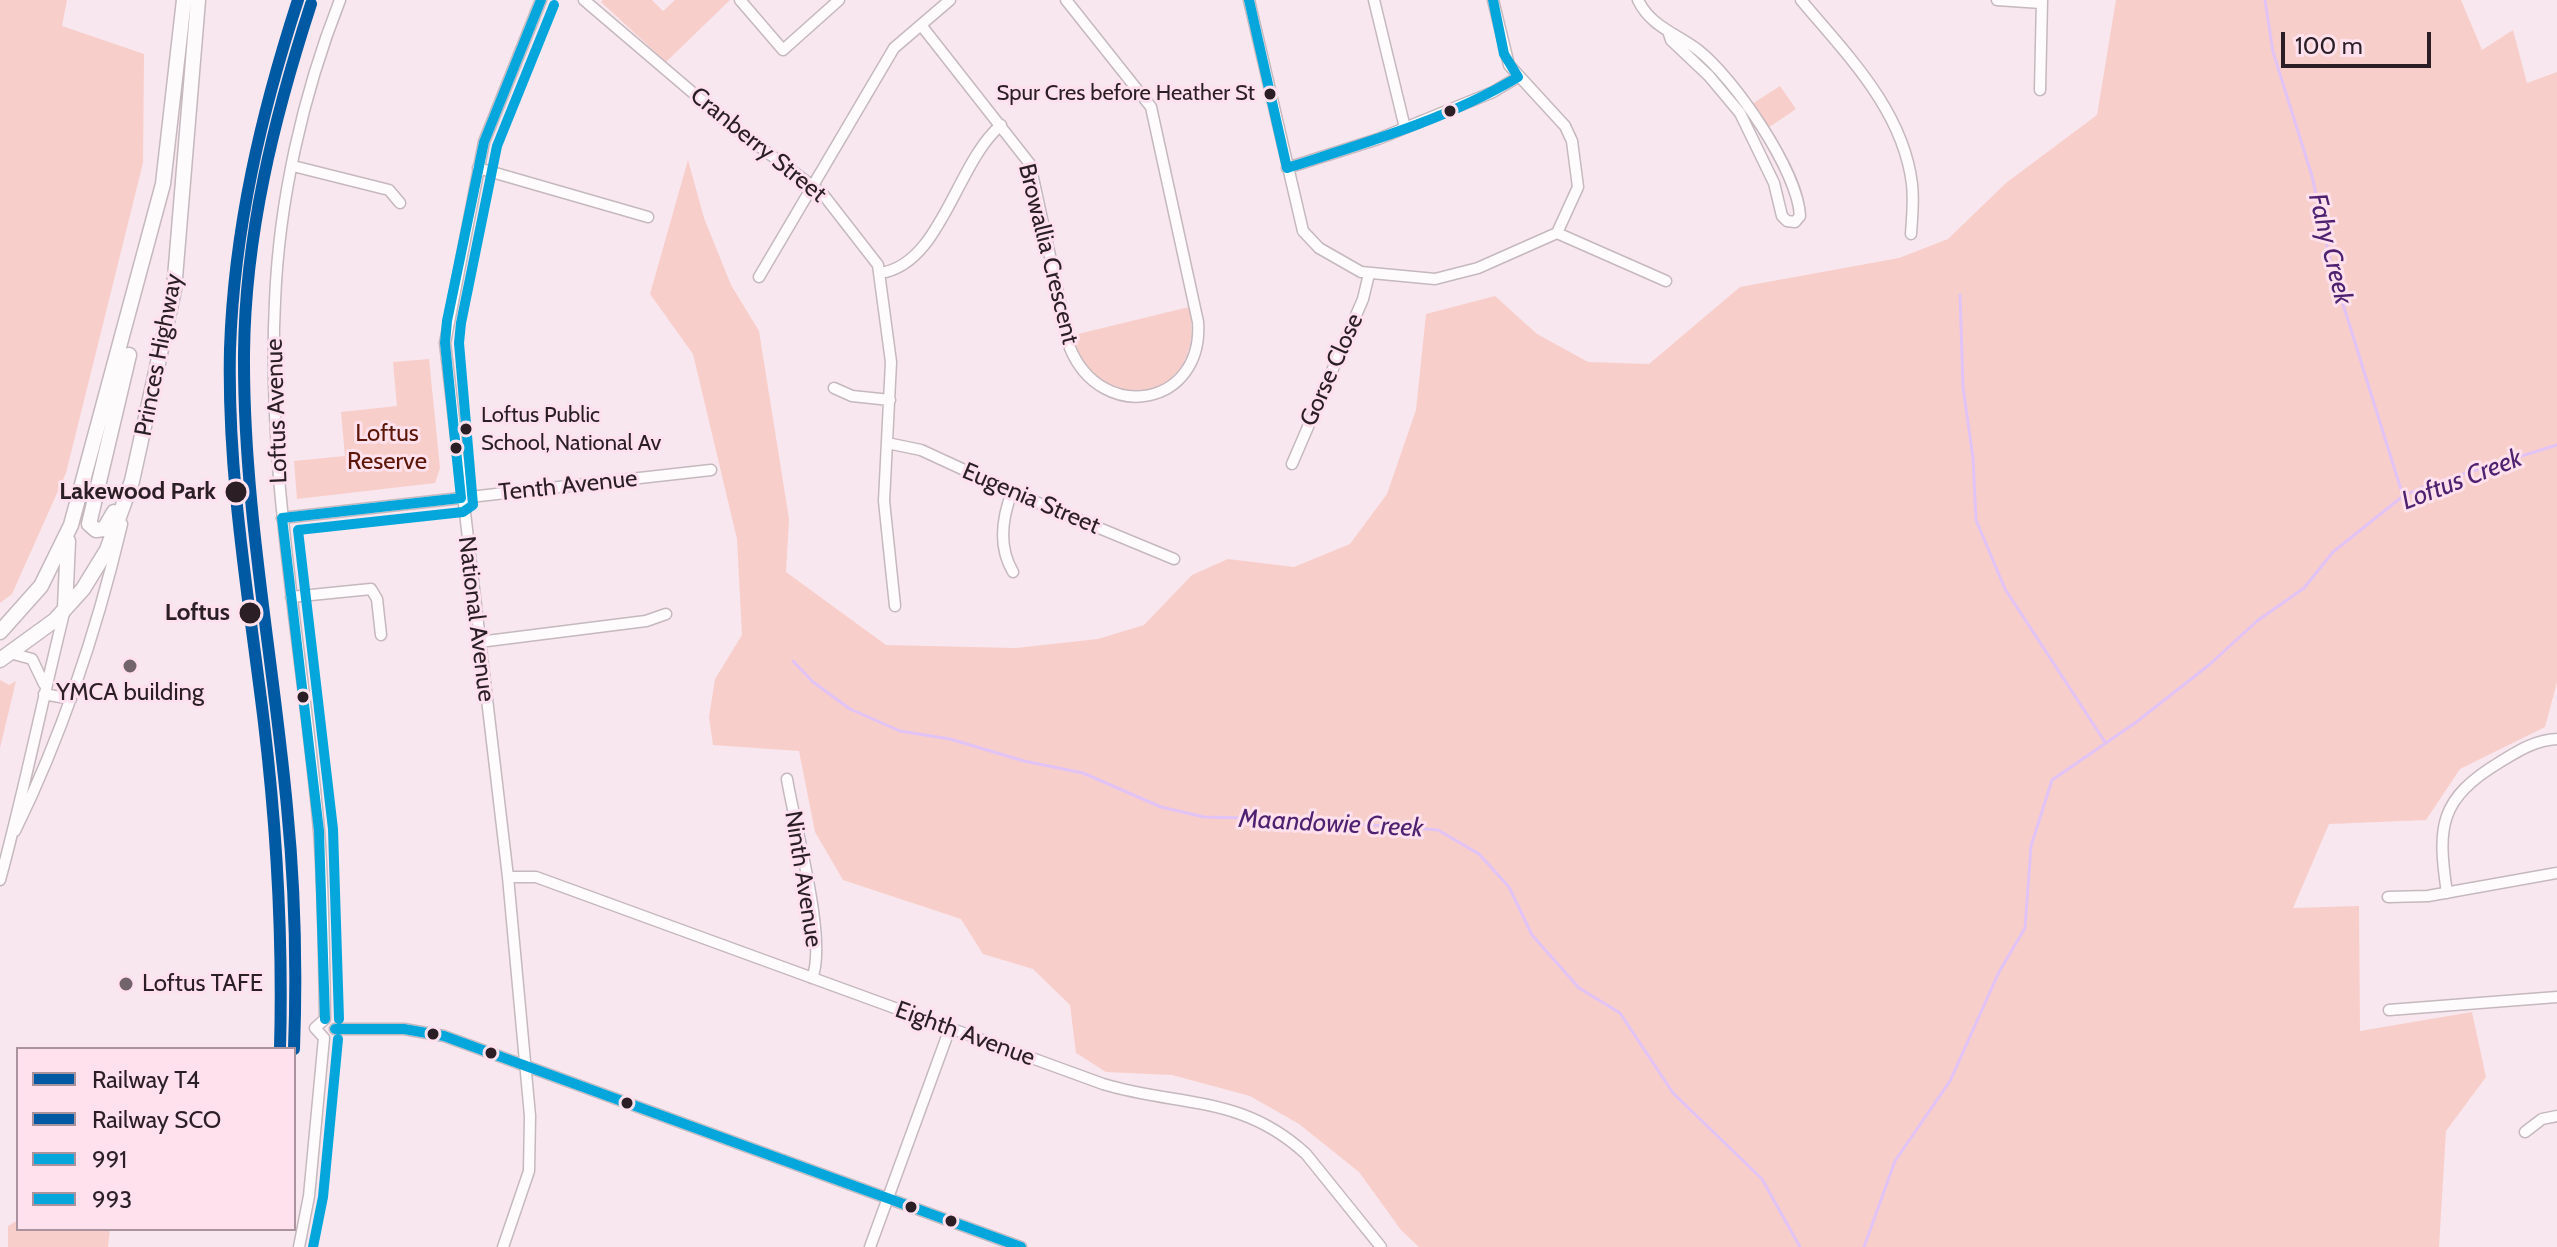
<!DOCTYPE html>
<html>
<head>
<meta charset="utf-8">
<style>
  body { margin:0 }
  #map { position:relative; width:2557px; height:1247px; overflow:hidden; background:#f8e7ee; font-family:Cabin,sans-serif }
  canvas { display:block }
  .legend { position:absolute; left:16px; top:1047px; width:280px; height:184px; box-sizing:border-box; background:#fee1ed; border:2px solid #aa939d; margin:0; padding:10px 14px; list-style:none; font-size:24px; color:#2b1e24 }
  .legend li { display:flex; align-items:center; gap:16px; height:40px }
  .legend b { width:40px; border:2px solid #aa939d }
  .scale { position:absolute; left:2281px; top:32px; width:150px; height:36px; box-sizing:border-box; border:4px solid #2b1e24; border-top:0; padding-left:10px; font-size:24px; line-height:28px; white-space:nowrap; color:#2b1e24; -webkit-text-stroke:6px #fee1ed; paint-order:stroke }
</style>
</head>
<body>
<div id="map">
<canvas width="2557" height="1247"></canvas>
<ul class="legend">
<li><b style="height:10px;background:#005aa3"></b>Railway T4</li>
<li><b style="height:10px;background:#005aa3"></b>Railway SCO</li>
<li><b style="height:10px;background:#04a6db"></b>991</li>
<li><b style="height:10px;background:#04a6db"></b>993</li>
</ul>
<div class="scale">100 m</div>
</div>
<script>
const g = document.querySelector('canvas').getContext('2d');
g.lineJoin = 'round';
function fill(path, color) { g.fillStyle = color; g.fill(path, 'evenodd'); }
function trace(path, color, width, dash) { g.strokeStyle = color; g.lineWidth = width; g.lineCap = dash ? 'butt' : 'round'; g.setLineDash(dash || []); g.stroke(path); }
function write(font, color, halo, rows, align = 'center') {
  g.font = font + ' Cabin,sans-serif'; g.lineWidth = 6; g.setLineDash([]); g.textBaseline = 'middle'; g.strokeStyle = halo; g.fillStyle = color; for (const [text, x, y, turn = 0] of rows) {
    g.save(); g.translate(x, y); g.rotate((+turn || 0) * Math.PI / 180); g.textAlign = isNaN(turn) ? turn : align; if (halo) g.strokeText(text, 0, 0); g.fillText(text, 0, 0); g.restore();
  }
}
fill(new Path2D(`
  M 0,0 L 67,0 L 62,26 L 144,54 L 143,163 L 66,473 L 12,594 L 0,603 Z
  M 603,0 L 652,0 L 663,11 L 675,0 L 730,0 L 666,62 L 601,2 Z
  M 2116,0 L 2461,0 L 2482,50 L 2513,30 L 2527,83 L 2557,72 L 2557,682 L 2545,727 L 2460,769 L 2426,820 L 2329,824 L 2293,908 L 2359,906 L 2360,1031 L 2472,1012 L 2486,1077 L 2446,1131 L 2439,1247 L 1419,1247 L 1401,1230 L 1359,1172 L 1299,1124 L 1250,1096 L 1172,1075 L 1106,1072 L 1076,1053 L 1070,1005 L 1033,969 L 983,954 L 961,919 L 843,880 L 815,832 L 799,751 L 713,745 L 709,717 L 715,679 L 742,635 L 737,539 L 693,354 L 650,294 L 688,160 L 704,218 L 731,285 L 759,331 L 789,519 L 786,572 L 886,645 L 1016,648 L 1098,639 L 1144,625 L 1192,575 L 1228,559 L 1294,567 L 1350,544 L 1387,494 L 1416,410 L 1426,314 L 1495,296 L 1537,334 L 1588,362 L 1649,364 L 1740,287 L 1899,258 L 1948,239 L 2006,183 L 2097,115 Z
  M 1780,86 L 1796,109 L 1768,128 L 1752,104 Z
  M 1189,307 C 1211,404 1087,425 1074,335 Z
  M 429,359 L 440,468 L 435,483 L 297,499 L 294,461 L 345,456 L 341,412 L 397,406 L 393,362 Z
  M 0,680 L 9,685 L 16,681 L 0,748 Z
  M 18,1220 L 18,1229 L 110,1229 L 108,1247 L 8,1247 L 8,1226 Z`), '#f8ceca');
trace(new Path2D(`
  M 2265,0 L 2273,52 L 2312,176 L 2332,269 L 2403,496
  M 1960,295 L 1963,387 L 1973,458 L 1976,520 L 2005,589 L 2105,742
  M 793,661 L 813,682 L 850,709 L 900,731 L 950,739 L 1024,761 L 1083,773 L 1161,807 L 1204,817 L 1288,819 L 1438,830 L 1479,854 L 1509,887 L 1532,935 L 1579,988 L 1620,1013 L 1673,1093 L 1762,1179 L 1800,1247
  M 1864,1247 L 1895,1161 L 1950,1081 L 1999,972 L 2025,928 L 2031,846 L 2052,780 L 2135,723 L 2209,665 L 2257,621 L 2304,588 L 2333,552 L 2403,496 L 2428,485 L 2557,445`), '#e2c3f6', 3);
const minor = new Path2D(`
  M 584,0 L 733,127 L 822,193 L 878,265 L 891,362 L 884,501 L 895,606
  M 740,0 L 783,50 L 839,0
  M 1249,0 L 1303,231 L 1319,248 L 1361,272 L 1435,279 L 1478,268 L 1557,233 L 1578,187 L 1572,141 L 1565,126 L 1509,65 L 1493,0
  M 1374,0 L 1405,128
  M 1638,0 C 1651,27 1676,33 1698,50 C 1734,78 1798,171 1800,216 L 1795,222 L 1787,221 L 1782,216 L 1774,183 L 1740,113 L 1709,76 L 1671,40 L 1669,34
  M 1801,0 C 1847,55 1903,110 1912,184 C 1914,201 1912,218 1911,234
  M 1997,0 L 2041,3
  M 921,25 L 1030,164 L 1070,348 C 1102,425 1204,406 1198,322 L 1151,107 L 1066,0
  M 2040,90 L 2042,0
  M 293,166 L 389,190 L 400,203
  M 478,168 L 648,217
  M 1287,168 L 1378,139 L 1493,92 L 1518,77
  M 1557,233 L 1666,281
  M 880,273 C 941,265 956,163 1001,125
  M 759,277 L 894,48 L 950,0
  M 834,388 L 852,396 L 890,400
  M 887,443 L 921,450 L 1012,492 L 1174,559
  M 1292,464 L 1363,299 L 1369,274
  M 1012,492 C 1002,518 998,547 1013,572
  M 282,518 L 711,470
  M 291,597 L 371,589 L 377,599 L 381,635
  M 479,642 L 646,621 L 666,614
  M 10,653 L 32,659 L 44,684
  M 44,694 L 71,699
  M 787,779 C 794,823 828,941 812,978
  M 15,831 C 63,733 97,630 122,524
  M 508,877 L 536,877 L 1103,1084 C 1179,1107 1241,1094 1306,1154 L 1381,1247
  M 0,880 C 24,792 42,702 64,613
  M 2447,893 C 2437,826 2439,799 2500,762 C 2518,751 2535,740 2557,739
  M 2388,897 L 2428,896 L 2557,873
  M 2389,1010 L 2557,997
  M 325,1019 C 324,956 324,894 319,831 C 304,654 266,479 275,301 C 279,200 303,94 340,0
  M 335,1029 L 404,1029 L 444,1036 L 1021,1247
  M 324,1038 L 315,1028 L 325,1019
  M 2525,1132 L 2542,1119 L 2557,1116
  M 299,1247 L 309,1196 L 324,1038
  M 503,1247 L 529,1171 L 530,1116 L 508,877 L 445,343 L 484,142 L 541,0
  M 870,1247 L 950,1028`);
const highway = new Path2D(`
  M 114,512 L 104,529 L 96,530 L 89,524 L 129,355
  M 65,608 L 68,541
  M 0,632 L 41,586 L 71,525 L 163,184 L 184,0
  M 0,660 L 55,620 L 83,589 L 107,550 L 132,481 L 174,290 L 198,0`);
trace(minor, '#c5b8be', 13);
trace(highway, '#c5b8be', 17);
trace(minor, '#fefbfc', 10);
trace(highway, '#fefbfc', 14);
trace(new Path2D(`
  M 1249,0 L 1287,168
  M 1493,0 L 1504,54 L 1518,77
  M 1287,168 C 1365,143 1448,119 1518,77
  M 461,498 L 445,343 L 447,321 L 484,142 L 541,0
  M 282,518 L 319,831 L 325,1019
  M 282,518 L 461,498
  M 335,1029 L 404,1029 L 444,1036 L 1021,1247`), '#04a6db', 10);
trace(new Path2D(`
  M 339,1019 L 333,829 L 298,530 L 463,512 L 473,505 L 459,343 L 461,323 L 497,146 L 554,5
  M 313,1247 L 323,1197 L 338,1039`), '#04a6db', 10);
trace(new Path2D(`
  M 280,1049 C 283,939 277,832 264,723 C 249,600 227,474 230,349 C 234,229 261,114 298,0`), '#005aa3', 12);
trace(new Path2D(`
  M 294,1049 C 297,968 295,888 287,807 C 273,656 243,506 244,354 C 245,234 274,118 311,4`), '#005aa3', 12);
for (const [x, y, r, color] of [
  [1270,94,7,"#2b1e24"],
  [1450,111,7,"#2b1e24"],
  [466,429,7,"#2b1e24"],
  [456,448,7,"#2b1e24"],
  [236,492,12,"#2b1e24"],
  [250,613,12,"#2b1e24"],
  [130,666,8,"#73646b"],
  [303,697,7,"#2b1e24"],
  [126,984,8,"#73646b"],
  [433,1034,7,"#2b1e24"],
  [491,1053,7,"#2b1e24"],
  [627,1103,7,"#2b1e24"],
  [911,1207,7,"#2b1e24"],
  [951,1221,7,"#2b1e24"]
]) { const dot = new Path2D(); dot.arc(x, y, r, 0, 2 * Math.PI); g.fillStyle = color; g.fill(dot); trace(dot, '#fee1ed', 3); }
write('22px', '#2b1e24', '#fee1ed', [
  ["Spur Cres before Heather St",1255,94],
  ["Loftus Public",481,416,"left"],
  ["School, National Av",481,444,"left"]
], 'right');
write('24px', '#2b1e24', '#fee1ed', [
  ["Cranberry Street",758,145,39],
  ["Browallia Crescent",1048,254,76],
  ["Princes Highway",159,355,-79],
  ["Gorse Close",1332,370,-66],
  ["Loftus Avenue",277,411,-92],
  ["Tenth Avenue",568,486,-6],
  ["Eugenia Street",1031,499,23],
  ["National Avenue",476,619,83],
  ["Ninth Avenue",803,879,81],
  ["Eighth Avenue",965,1034,20]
]);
write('24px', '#5d1608', '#fee1ed', [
  ["Loftus",387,434],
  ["Reserve",387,462]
]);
write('bold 24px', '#2b1e24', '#fee1ed', [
  ["Lakewood Park",216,492],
  ["Loftus",230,613]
], 'right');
write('24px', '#2b1e24', '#fee1ed', [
  ["YMCA building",130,693],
  ["Loftus TAFE",142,984,"left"]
]);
write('italic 26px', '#4f2170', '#fee1ed', [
  ["Fahy Creek",2330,249,76],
  ["Loftus Creek",2462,480,-21],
  ["Maandowie Creek",1331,824,3]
]);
</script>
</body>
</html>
